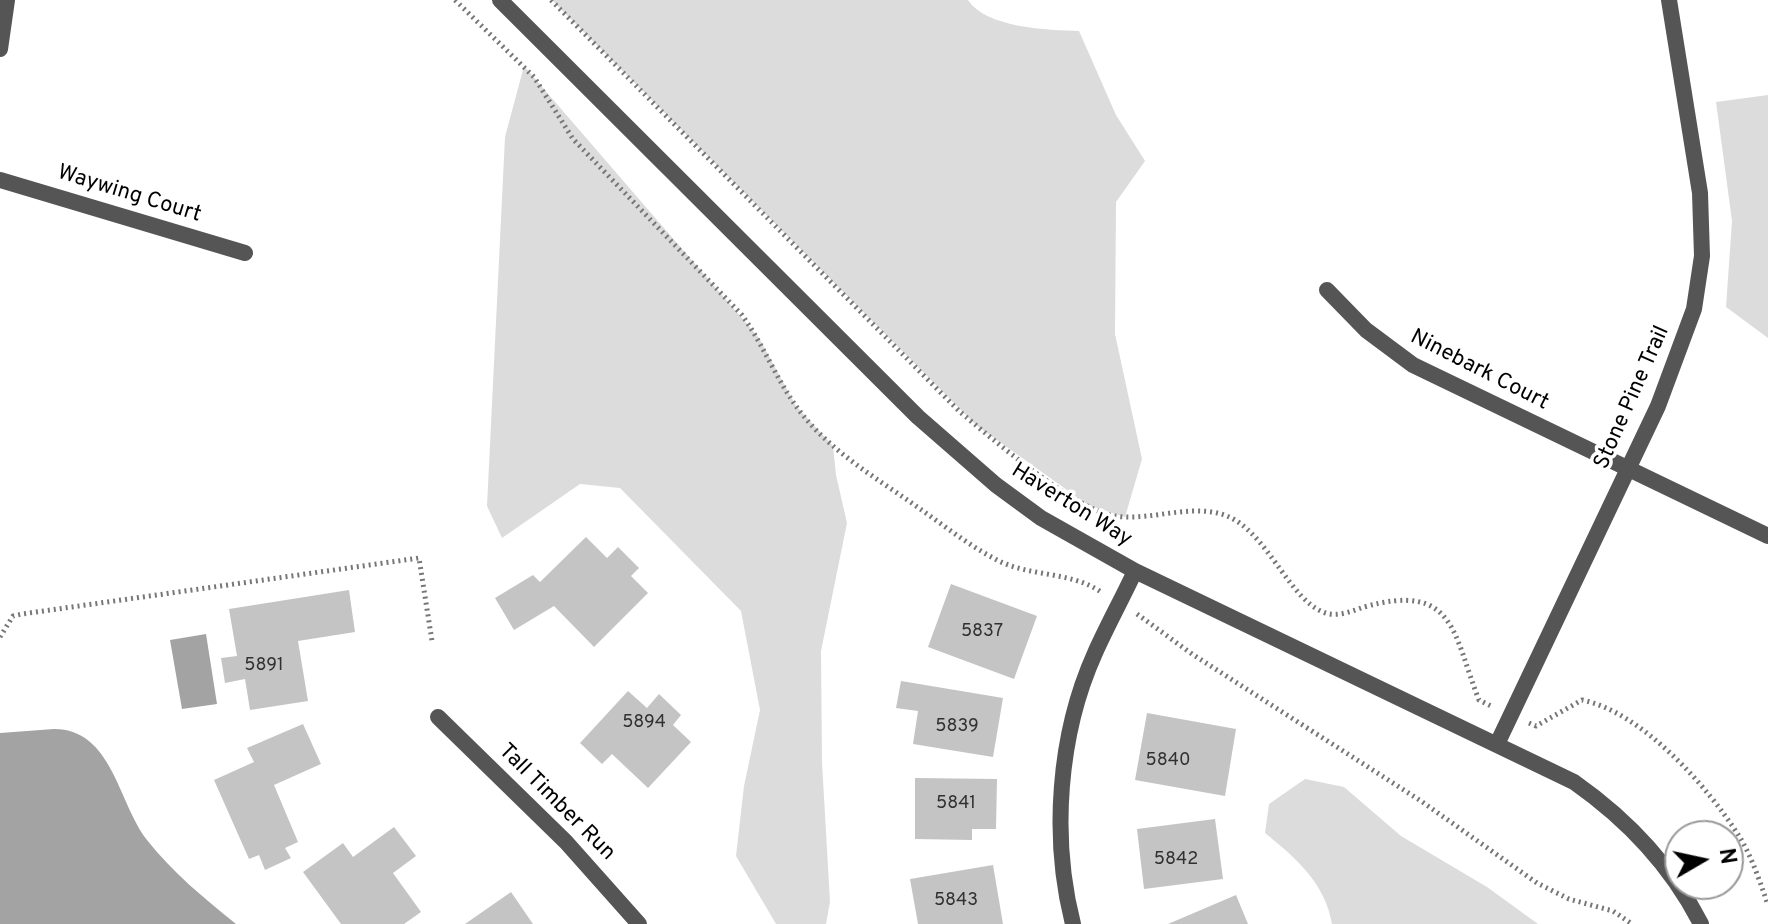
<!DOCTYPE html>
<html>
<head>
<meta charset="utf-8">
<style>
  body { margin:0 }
  #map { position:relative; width:1768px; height:924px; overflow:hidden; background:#fff; font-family:Overpass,sans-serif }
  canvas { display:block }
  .north { position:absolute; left:1664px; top:820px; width:80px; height:80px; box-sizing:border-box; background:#fff; border:2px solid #999; border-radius:50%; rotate:81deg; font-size:22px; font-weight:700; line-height:32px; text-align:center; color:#000 }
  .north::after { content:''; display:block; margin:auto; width:28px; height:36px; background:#000; clip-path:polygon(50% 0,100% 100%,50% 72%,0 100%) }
</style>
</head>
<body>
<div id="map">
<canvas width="1768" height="924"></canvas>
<div class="north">N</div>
</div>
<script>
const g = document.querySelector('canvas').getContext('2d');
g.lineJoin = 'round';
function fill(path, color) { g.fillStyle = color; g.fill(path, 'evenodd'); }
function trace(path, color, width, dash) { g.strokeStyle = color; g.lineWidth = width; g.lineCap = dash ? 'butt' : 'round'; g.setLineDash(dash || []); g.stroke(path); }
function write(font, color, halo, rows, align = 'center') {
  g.font = font + ' Overpass,sans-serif'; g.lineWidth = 7; g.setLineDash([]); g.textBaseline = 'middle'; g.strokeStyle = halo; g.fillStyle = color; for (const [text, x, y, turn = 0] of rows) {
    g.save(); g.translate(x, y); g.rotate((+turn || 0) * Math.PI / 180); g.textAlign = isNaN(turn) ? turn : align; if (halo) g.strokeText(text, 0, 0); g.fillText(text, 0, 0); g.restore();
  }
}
fill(new Path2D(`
  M 552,0 L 968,0 C 986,28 1048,30 1079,31 L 1116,115 L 1145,161 L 1116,202 L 1115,334 L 1142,459 L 1125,517 L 1088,505 L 976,425 Z
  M 524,66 L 759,338 L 796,406 L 833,446 L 836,475 L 847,523 L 821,651 L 822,762 L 830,902 L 826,924 L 776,924 L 736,856 L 744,786 L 760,710 L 741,611 L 620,488 L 580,484 L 502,538 L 487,506 L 505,137 Z
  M 1768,95 L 1768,338 L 1726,307 L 1732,221 L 1716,102 Z
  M 1305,779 L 1344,787 L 1401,836 L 1487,887 L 1538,924 L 1332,924 C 1325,883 1296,858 1265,833 L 1269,804 Z`), '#dcdcdc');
fill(new Path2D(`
  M 206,634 L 217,704 L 182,709 L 170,640 Z
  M 54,729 C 112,729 118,802 147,840 C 172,872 205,899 236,924 L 0,924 L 0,733 Z`), '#a3a3a3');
fill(new Path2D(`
  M 586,537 L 607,558 L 618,547 L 639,568 L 631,576 L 648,593 L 594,647 L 554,606 L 514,630 L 495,598 L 533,575 L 540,582 Z
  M 951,584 L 1037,616 L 1014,679 L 928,647 Z
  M 349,590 L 355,632 L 298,641 L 308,701 L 250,710 L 245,679 L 225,683 L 221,658 L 237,656 L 229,609 Z
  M 901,681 L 1003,698 L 993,757 L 913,744 L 918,711 L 896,708 Z
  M 628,691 L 647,708 L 659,694 L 681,715 L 673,725 L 691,742 L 648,788 L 612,754 L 602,764 L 580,743 Z
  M 1147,713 L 1236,729 L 1225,796 L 1135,780 Z
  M 303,724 L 321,764 L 274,785 L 298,842 L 285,848 L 291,858 L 265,870 L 259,855 L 249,859 L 214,780 L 254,762 L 247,748 Z
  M 915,778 L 997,779 L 996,829 L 972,829 L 972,840 L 915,839 Z
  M 1215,819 L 1223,879 L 1144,889 L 1137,829 Z
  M 394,827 L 416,856 L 393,873 L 421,912 L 404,924 L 341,924 L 303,872 L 343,843 L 353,857 Z
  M 993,865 L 1003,924 L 918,924 L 910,879 Z
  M 511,892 L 533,924 L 465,924 Z
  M 1236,895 L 1248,924 L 1168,924 Z`), '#c4c4c4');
trace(new Path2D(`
  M 455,0 L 534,77 L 573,139 L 742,315 C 765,347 778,384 802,414 C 832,452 876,478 916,506 C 942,524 968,545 997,560 C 1029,577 1071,571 1101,592
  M 551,0 L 959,411 C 991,438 1076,511 1115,516 C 1153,522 1200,499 1235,520 C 1270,541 1291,599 1323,612 C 1336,618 1352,611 1364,607 C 1456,581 1453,635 1479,700 L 1491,706
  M 1137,614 L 1192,654 L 1421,801 L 1537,883 L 1569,899 L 1613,911 L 1632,924
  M 0,637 L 13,616 L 22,614 L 419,558 L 432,641
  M 1529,723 L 1536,726 L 1582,700 C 1642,712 1708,787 1739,836 C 1752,857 1760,882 1768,905`), '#777', 5, [2, 4]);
trace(new Path2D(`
  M 500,0 L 918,417 L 996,485 L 1041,518 L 1135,571 L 1574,782 C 1628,820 1671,865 1701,924
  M 0,49 L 7,0
  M 0,180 L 245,253
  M 1327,290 L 1366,330 L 1413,365 L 1768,536
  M 438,717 L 566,842 L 639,924
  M 1498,742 L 1658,406 L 1694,309 L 1702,256 L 1700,193 L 1669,0
  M 1073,924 C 1051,838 1058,735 1095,653 C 1107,626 1122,599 1135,571`), '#555', 16);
write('18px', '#313131', null, [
  ["5837",982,632],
  ["5891",264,666],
  ["5894",644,723],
  ["5839",957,727],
  ["5840",1168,761],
  ["5841",956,804],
  ["5842",1176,860],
  ["5843",956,901]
]);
write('22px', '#000', '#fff', [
  ["Waywing Court",129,195,17],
  ["Ninebark Court",1479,371,27],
  ["Stone Pine Trail",1633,398,-66],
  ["Haverton Way",1071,506,32],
  ["Tall Timber Run",556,803,45]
]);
</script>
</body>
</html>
